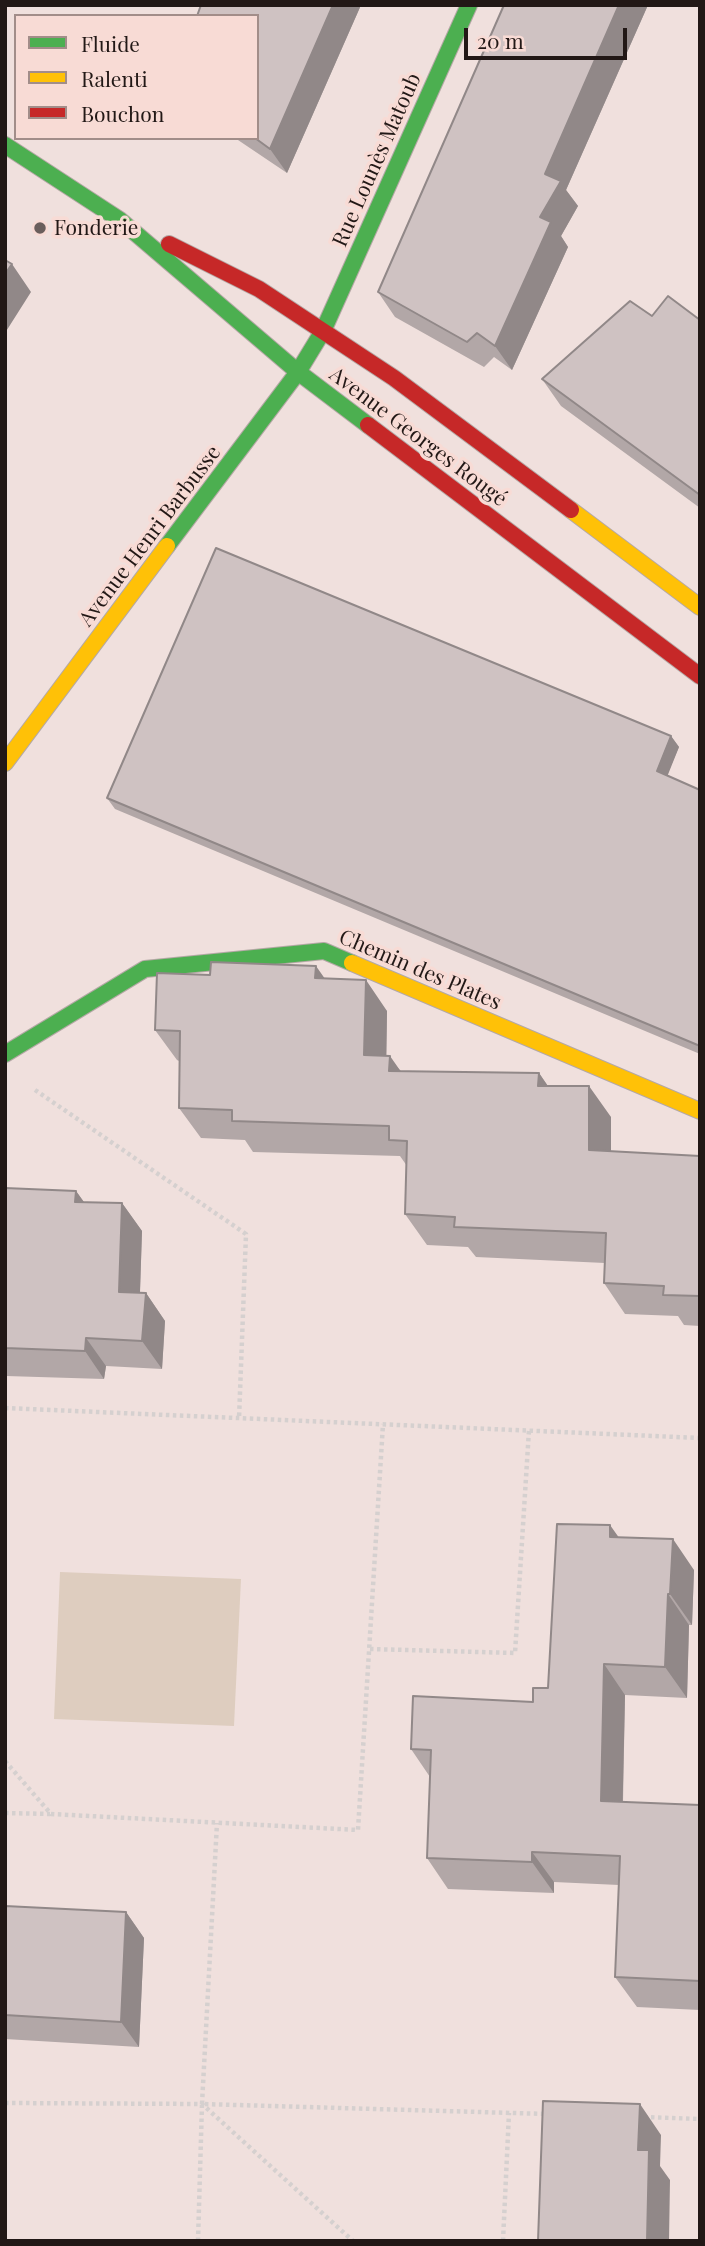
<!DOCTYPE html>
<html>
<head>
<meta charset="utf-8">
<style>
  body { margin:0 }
  #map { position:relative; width:705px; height:2246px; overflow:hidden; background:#f0e0dd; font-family:"Playfair Display",serif }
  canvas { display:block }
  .frame { position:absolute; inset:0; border:7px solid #221816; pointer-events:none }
  .legend { position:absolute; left:14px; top:14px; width:245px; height:126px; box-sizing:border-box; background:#f8dbd5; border:2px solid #a28d89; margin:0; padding:9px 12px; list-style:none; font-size:21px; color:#221816 }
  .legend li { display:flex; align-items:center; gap:14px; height:35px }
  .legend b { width:35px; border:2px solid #a28d89 }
  .scale { position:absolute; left:464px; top:28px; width:163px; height:32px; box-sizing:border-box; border:4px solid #221816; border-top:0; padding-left:9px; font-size:21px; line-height:24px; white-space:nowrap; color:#221816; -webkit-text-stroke:5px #f8dbd5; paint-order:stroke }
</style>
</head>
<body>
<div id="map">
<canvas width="705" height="2246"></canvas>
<div class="frame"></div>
<ul class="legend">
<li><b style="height:9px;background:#4caf50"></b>Fluide</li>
<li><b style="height:9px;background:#ffc107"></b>Ralenti</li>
<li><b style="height:9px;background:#c62828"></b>Bouchon</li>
</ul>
<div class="scale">20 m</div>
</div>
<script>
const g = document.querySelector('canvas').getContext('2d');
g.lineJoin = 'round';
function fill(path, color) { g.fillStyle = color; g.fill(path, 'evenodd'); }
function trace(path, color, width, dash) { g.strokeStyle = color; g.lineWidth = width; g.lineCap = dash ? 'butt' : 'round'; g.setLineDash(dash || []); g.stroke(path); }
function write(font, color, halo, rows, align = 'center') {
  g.font = font + ' "Playfair Display",serif'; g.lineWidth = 7; g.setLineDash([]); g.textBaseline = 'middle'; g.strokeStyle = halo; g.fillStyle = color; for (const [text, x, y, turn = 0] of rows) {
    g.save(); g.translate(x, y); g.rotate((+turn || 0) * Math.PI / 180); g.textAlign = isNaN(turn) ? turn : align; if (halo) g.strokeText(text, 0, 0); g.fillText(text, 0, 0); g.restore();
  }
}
fill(new Path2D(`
  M 60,1572 L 241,1579 L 234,1726 L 54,1719 Z`), '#decdbf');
const fast = new Path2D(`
  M 5,145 L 120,220 L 298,372 L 368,425
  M 167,546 L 298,372 L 323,331 L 469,5
  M 5,1054 L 145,969 L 324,951 L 352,963`);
const slow = new Path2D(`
  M 571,510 L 700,607
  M 5,763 L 167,546
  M 352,963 L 700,1111`);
const jam = new Path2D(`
  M 169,244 L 259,289 L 394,378 L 571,510
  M 368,425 L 700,676`);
trace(fast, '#b4a8a5', 18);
trace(slow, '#b4a8a5', 18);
trace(jam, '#b4a8a5', 18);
trace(new Path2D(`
  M 35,1090 L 246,1234 L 239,1419
  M 5,1408 L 700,1438
  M 370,1649 L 515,1653 L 529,1430
  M 5,1761 L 51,1814 L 358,1830 L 383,1424
  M 5,1813 L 50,1814
  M 5,2103 L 202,2104 L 353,2241
  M 202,2104 L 217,1823
  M 644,2117 L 700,2119
  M 198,2241 L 202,2104 L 548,2114
  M 503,2241 L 509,2113`), '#d5d0cf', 4.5, [3.5, 3.5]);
trace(fast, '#4caf50', 16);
trace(slow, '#ffc107', 16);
trace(jam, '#c62828', 16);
fill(new Path2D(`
  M 201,5 L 361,5 L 287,173 L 235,138 L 257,138 Z
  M 504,5 L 648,5 L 566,190 L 578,206 L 561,236 L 568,247 L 512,370 L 494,357 L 484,367 L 395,317 L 378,292 Z
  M 652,316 L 700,320 L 700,508 L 561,406 L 542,379 Z
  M 671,736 L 679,747 L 667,775 L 700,790 L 700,1054 L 115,809 L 107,798 Z
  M 210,975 L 324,978 L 387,1011 L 386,1056 L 401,1071 L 539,1073 L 548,1086 L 611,1117 L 611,1151 L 700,1156 L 700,1326 L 684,1325 L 678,1316 L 625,1314 L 604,1283 L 605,1263 L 476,1257 L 468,1247 L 427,1245 L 405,1214 L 407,1166 L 400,1156 L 253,1152 L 245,1140 L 201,1138 L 179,1108 L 179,1061 L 177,1060 L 155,1030 Z
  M 5,1188 L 76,1191 L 84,1202 L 122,1203 L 142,1231 L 140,1293 L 146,1293 L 165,1321 L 162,1369 L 106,1366 L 104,1379 L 6,1376 L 5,1375 Z
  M 618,1537 L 694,1570 L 692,1625 L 689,1625 L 687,1698 L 625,1695 L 623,1802 L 700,1805 L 700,2010 L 637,2007 L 615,1977 L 619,1885 L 554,1882 L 554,1893 L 448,1889 L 427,1858 L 430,1777 L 411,1749 L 533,1702 L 548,1688 Z
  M 5,1906 L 126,1912 L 144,1938 L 139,2047 L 5,2039 Z`), '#b2a7a7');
fill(new Path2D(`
  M 333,5 L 361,5 L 287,173 L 270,149 Z
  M 619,5 L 648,5 L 566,190 L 578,206 L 561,236 L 568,247 L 512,370 L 495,346 L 540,217 L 545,174 Z
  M 12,264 L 31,292 L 5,333 L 5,274 Z
  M 671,736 L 679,747 L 665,782 L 657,771 Z
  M 316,966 L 337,996 L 315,978 Z
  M 366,980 L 387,1011 L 386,1086 L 364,1055 Z
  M 390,1056 L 411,1086 L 389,1071 Z
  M 539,1073 L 560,1104 L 538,1086 Z
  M 589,1086 L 611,1117 L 611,1180 L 589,1150 Z
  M 76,1191 L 96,1219 L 75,1202 Z
  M 122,1203 L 142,1231 L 139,1320 L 119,1292 Z
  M 146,1293 L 165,1321 L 162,1369 L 142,1341 Z
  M 86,1338 L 106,1366 L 104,1379 L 85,1351 Z
  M 610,1525 L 632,1556 L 610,1537 Z
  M 673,1539 L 694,1570 L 692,1625 L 670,1594 Z
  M 668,1594 L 689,1625 L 687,1698 L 665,1667 Z
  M 604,1664 L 625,1695 L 622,1831 L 601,1801 Z
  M 532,1852 L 554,1882 L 554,1893 L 532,1862 Z
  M 126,1912 L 144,1938 L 139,2047 L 121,2022 Z
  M 640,2104 L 661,2135 L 660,2166 L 670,2180 L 669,2241 L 647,2241 L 638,2150 Z`), '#918888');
const building = new Path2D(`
  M 201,5 L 333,5 L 270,149 L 255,138 L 257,138 L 257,16 L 197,16 Z
  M 504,5 L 619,5 L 545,174 L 561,181 L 540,217 L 551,222 L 495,346 L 477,333 L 467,342 L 378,292 Z
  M 5,260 L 12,264 L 5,274 Z
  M 668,296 L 700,320 L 700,495 L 542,379 L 630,301 L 652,316 Z
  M 216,548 L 671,736 L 657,771 L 700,790 L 700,1046 L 107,798 Z
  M 211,962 L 316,966 L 315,978 L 366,980 L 364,1055 L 390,1056 L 389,1071 L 539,1073 L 538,1086 L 589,1086 L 589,1150 L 700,1156 L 700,1296 L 663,1295 L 664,1286 L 604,1283 L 606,1233 L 454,1227 L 455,1217 L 405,1214 L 407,1141 L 389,1140 L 389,1126 L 232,1121 L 232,1110 L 179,1108 L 180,1031 L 155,1030 L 157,973 L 210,975 Z
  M 5,1188 L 76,1191 L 75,1202 L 122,1203 L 119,1292 L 146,1293 L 142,1341 L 86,1338 L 85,1351 L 5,1348 Z
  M 557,1524 L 610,1525 L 610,1537 L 673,1539 L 670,1594 L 668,1594 L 665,1667 L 604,1664 L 601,1801 L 700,1805 L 700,1981 L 615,1977 L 620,1856 L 532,1852 L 532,1862 L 427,1858 L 431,1750 L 411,1749 L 413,1696 L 533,1702 L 533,1688 L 548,1688 Z
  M 5,1906 L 126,1912 L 121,2022 L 5,2015 Z
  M 543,2101 L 640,2104 L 638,2150 L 649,2150 L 647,2241 L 538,2241 Z`);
fill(building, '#cfc2c2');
trace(building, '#918888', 2);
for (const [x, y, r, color] of [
  [40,228,7,"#6a5e5c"]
]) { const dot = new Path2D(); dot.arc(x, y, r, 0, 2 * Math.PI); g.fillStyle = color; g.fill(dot); trace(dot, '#f8dbd5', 2.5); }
write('21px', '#221816', '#f8dbd5', [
  ["Rue Lounès Matoub",377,160,-66],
  ["Avenue Georges Rougé",418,437,37],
  ["Avenue Henri Barbusse",150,536,-53],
  ["Chemin des Plates",420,970,23]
]);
write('21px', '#221816', '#f8dbd5', [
  ["Fonderie",54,228]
], 'left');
</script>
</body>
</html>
